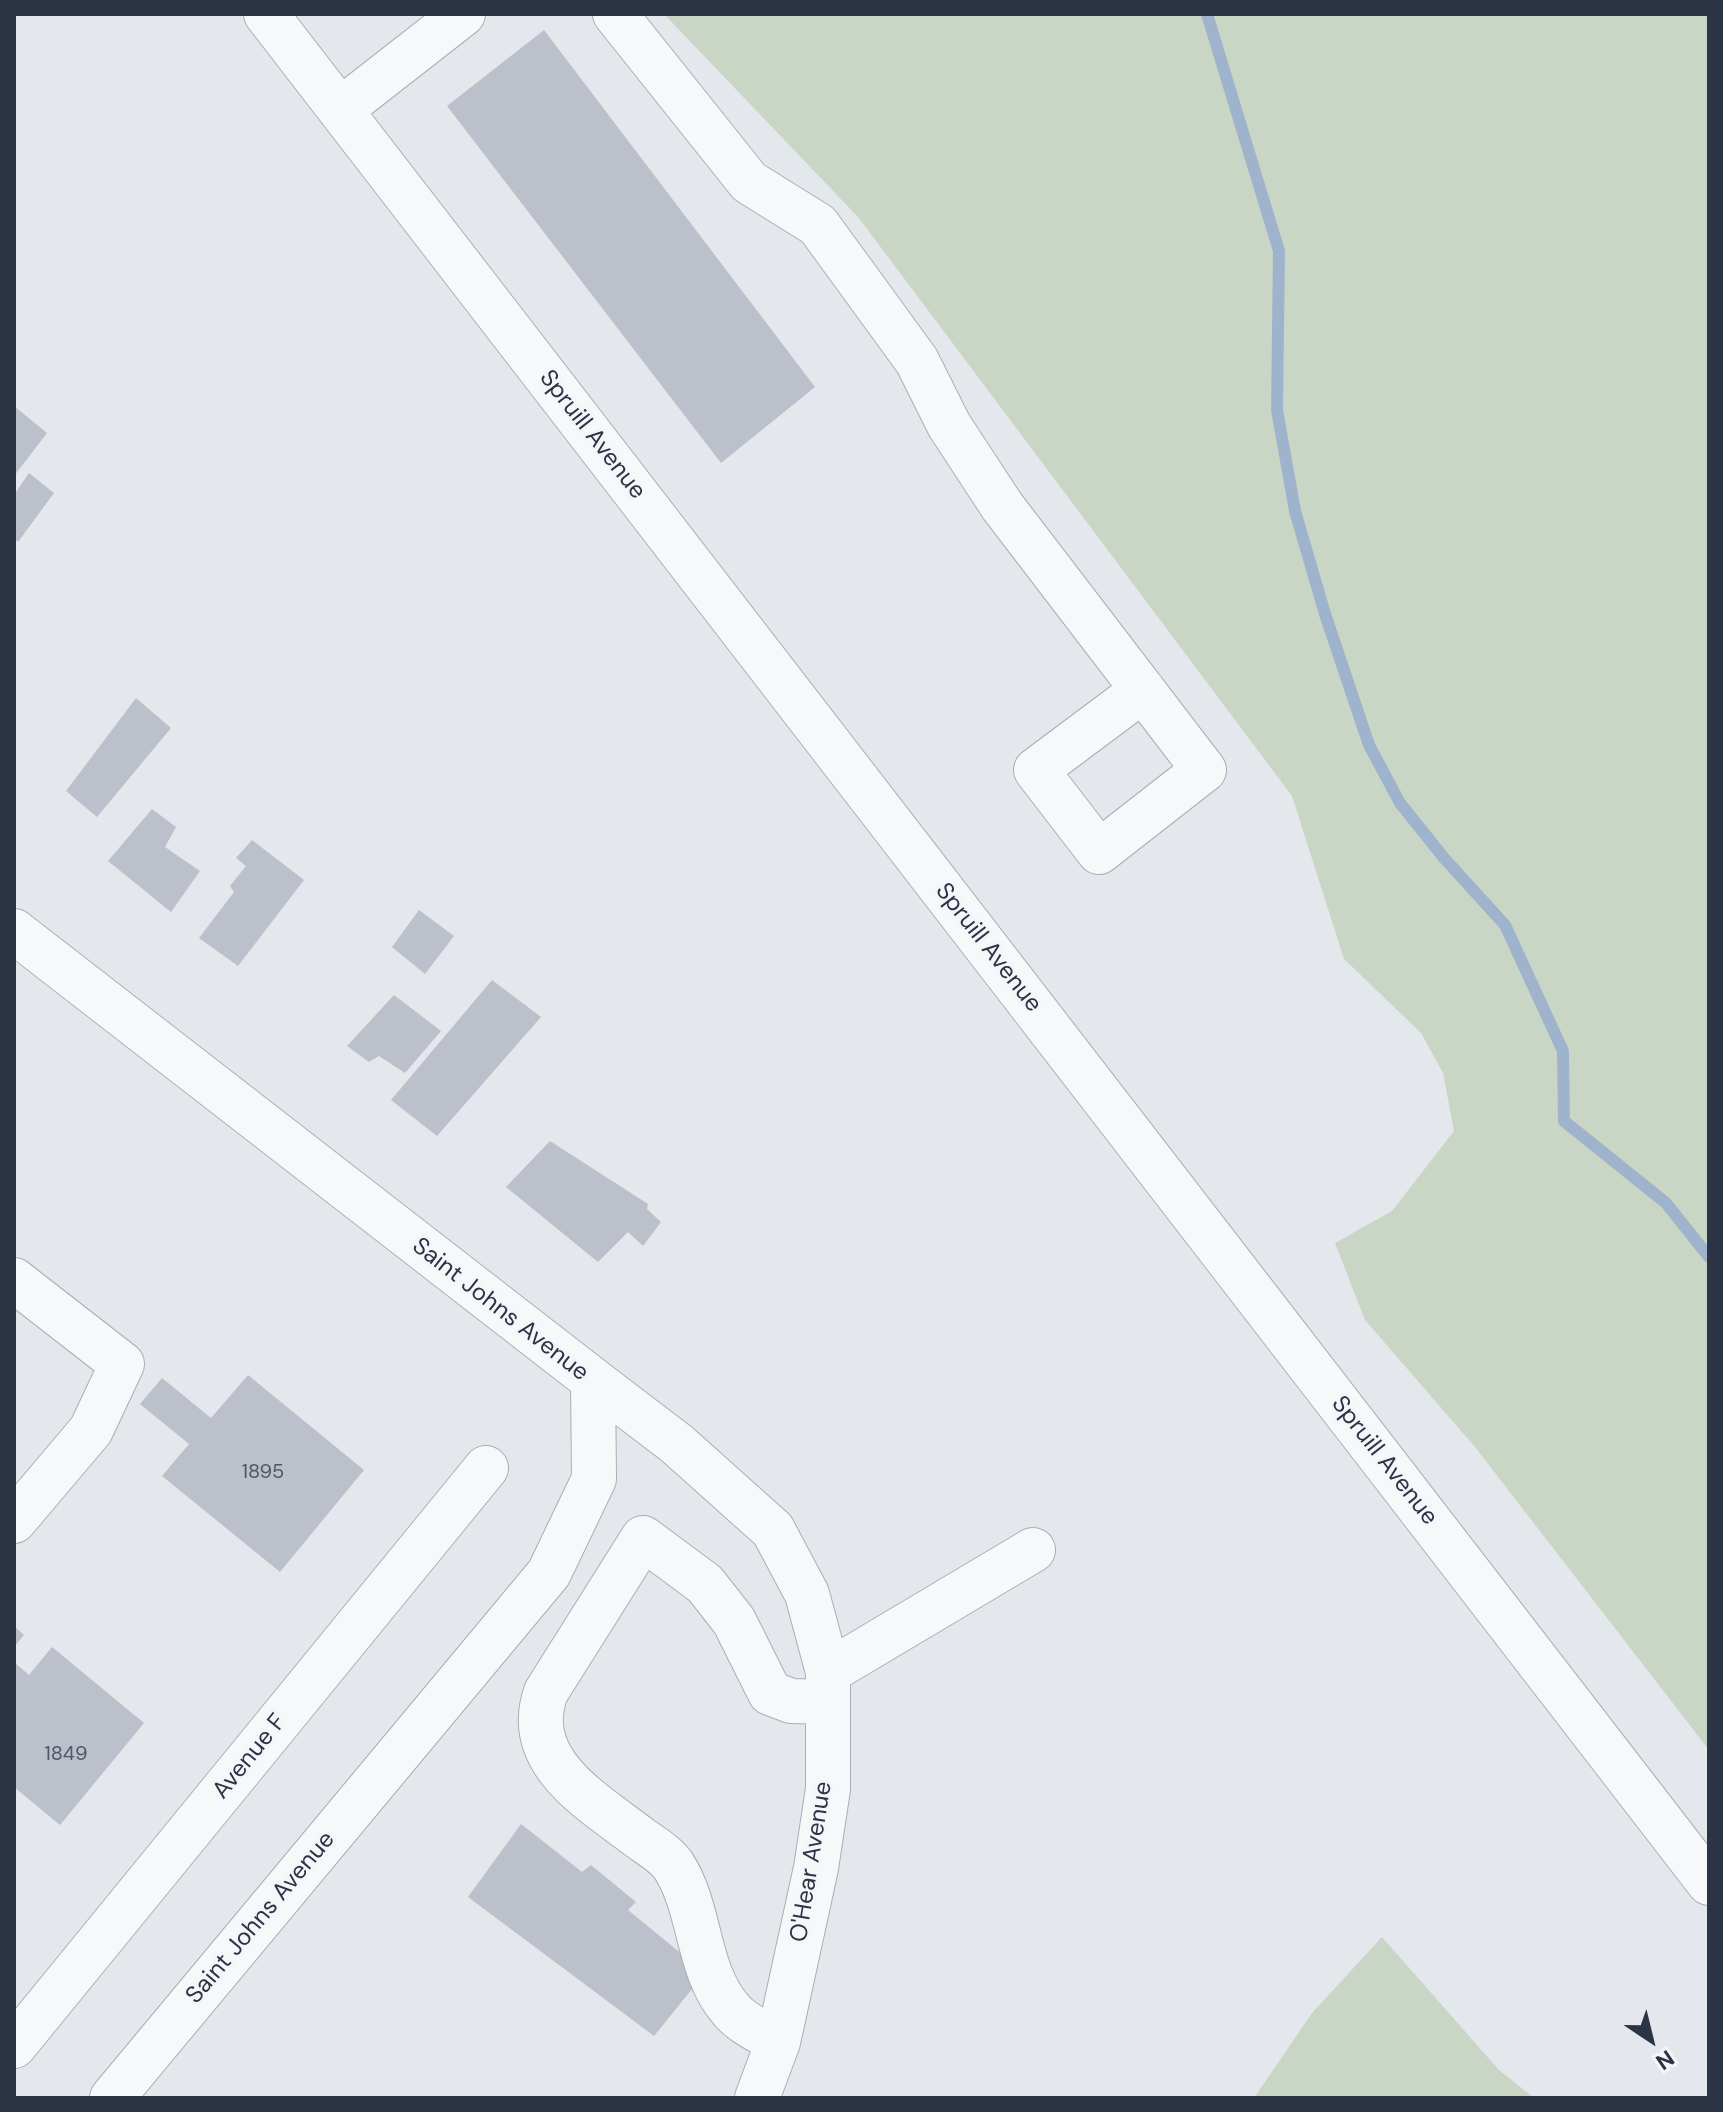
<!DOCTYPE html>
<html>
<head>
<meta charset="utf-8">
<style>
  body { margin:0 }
  #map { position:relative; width:1723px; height:2112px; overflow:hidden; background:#e4e7ec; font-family:"DM Sans",sans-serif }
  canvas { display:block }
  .frame { position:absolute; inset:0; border:16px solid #2b3445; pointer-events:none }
  .north { position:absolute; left:1611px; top:2000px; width:80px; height:80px; -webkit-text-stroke:6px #f4f6f9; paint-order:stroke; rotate:145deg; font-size:22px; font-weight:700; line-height:32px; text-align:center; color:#2b3445 }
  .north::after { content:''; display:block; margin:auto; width:28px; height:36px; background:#2b3445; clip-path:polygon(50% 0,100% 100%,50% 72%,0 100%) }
</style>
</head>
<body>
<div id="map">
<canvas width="1723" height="2112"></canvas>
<div class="frame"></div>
<div class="north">N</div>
</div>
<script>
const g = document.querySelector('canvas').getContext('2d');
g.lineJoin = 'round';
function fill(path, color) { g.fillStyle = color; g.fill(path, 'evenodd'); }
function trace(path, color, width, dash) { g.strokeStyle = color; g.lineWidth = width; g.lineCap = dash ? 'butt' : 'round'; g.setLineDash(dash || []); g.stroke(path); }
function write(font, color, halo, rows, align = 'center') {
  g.font = font + ' "DM Sans",sans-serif'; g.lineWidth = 7; g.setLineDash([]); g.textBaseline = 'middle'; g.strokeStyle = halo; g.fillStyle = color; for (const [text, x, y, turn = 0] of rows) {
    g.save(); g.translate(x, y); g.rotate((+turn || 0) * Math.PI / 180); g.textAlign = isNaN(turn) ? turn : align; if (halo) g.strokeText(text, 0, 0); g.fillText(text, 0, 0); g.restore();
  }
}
fill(new Path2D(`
  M 664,14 L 1709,14 L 1709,1750 L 1475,1447 L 1365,1320 L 1335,1243 L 1392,1211 L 1454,1131 L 1443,1073 L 1421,1033 L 1344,959 L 1292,796 L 858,217 Z
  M 1382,1937 L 1499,2070 L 1534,2098 L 1254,2098 L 1312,2013 Z`), '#c9d6c5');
trace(new Path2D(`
  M 1207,14 L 1279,251 L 1277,410 L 1295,511 L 1325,614 L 1369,745 L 1400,803 L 1444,858 L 1505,925 L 1563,1051 L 1564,1121 L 1666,1203 L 1709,1257`), '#9fb4cc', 12);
fill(new Path2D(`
  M 544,30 L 815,387 L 721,463 L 447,106 Z
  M 14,406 L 47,433 L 14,476 Z
  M 29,473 L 54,493 L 18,542 L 14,538 L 14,495 Z
  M 136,698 L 171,728 L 97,817 L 66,791 Z
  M 152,809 L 176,827 L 165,847 L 200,871 L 171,912 L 108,861 Z
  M 252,840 L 304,880 L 238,966 L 199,938 L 234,892 L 230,886 L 246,866 L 236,858 Z
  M 419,910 L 454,936 L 425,974 L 392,947 Z
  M 492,980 L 541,1017 L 437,1136 L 391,1100 Z
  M 394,995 L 441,1031 L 405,1073 L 379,1056 L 369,1062 L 347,1046 Z
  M 550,1141 L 648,1204 L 647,1209 L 661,1222 L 643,1246 L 628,1232 L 598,1262 L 506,1187 Z
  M 248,1375 L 364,1470 L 280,1572 L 162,1476 L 189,1444 L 140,1404 L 162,1378 L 211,1418 Z
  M 14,1626 L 24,1635 L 14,1647 Z
  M 52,1647 L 144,1723 L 60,1825 L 14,1787 L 14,1662 L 29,1675 Z
  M 521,1824 L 582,1872 L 591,1865 L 636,1902 L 628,1910 L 705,1973 L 654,2036 L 468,1897 Z`), '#bbc0ca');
const minor = new Path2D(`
  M 266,14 L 1709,1883
  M 615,14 L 749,182 L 818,225 L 917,361 L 949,425 L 1002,506 L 1204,770 L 1099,852 L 1036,770 L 1143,690
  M 340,110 L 463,14
  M 14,931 L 593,1380 L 594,1479 L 549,1573 L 112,2098
  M 14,1280 L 122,1364 L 91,1430 L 14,1521
  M 593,1380 L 677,1444 L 773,1530 L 807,1594 L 828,1672 L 828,1789 L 816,1868 L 778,2042 L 757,2098
  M 828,1672 L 1033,1550
  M 778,2042 C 764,2033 743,2024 732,2011 C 696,1971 702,1909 673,1865 C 665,1854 651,1846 640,1838 C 592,1801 521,1762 546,1692 L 643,1538 L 705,1584 L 734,1621 L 770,1693 L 791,1701 L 828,1702
  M 14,2046 L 486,1468`);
trace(minor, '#a9aeb7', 46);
trace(minor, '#f7f8fa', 44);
write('20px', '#4f5766', null, [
  ["1895",263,1473],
  ["1849",66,1755]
]);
write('24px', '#2b3445', '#f4f6f9', [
  ["Spruill Avenue",592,435,52],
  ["Spruill Avenue",988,948,52],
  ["Saint Johns Avenue",500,1310,38],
  ["Spruill Avenue",1384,1461,52],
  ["Avenue F",250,1757,-51],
  ["O'Hear Avenue",812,1862,-81],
  ["Saint Johns Avenue",261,1918,-50]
]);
</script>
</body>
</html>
